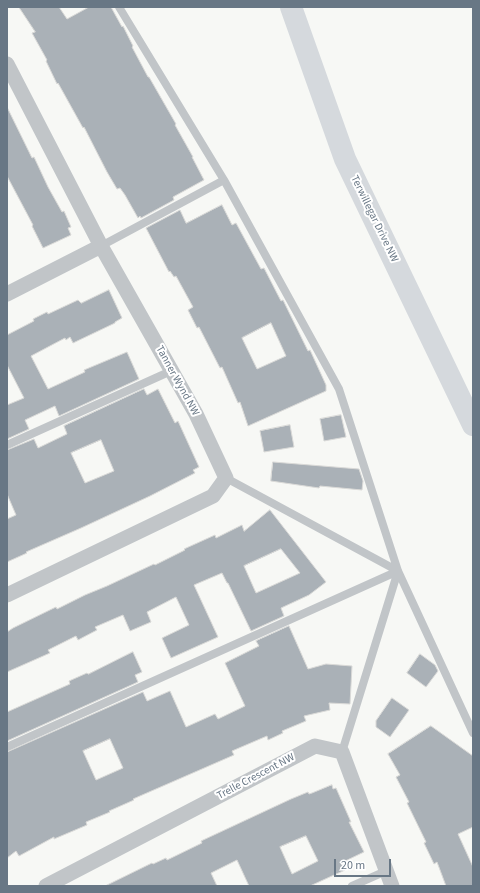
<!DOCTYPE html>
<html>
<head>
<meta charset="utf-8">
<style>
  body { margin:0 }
  #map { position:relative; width:480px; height:893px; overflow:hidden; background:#f7f8f5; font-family:"Source Sans 3",sans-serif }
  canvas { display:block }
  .frame { position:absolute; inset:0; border:8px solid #687785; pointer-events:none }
  .scale { position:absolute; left:334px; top:859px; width:57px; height:18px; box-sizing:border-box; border:2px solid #687785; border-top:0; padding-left:5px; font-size:12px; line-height:14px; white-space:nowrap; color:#687785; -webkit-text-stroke:3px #fff; paint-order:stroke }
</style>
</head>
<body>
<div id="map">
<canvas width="480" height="893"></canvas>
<div class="frame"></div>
<div class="scale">20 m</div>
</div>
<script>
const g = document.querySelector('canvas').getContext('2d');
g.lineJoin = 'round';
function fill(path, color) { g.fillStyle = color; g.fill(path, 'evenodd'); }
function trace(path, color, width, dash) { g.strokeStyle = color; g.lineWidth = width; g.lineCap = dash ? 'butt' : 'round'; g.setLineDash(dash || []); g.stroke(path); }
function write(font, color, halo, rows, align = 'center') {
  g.font = font + ' "Source Sans 3",sans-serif'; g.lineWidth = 4; g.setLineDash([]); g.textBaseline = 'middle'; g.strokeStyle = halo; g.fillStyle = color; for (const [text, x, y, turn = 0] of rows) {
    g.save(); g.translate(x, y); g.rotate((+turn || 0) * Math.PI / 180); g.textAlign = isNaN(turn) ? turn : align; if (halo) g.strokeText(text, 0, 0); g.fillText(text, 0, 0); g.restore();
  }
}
const building = new Path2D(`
  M 19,7 L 59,7 L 67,19 L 89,7 L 111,7 L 122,27 L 123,26 L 133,46 L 132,47 L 148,77 L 149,77 L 176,124 L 175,125 L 193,157 L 192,157 L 204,180 L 173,197 L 174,200 L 141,218 L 140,216 L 138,218 L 125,195 L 120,188 L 117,189 L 107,172 L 84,127 L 83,128 L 58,83 L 57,84 L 46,61 L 47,60 L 32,33 L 35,32 Z
  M 7,107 L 32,158 L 34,157 L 48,187 L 62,212 L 64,211 L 71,227 L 68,228 L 71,235 L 43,248 L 32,226 L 33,225 L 7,176 Z
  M 222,205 L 232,225 L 236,223 L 261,269 L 264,268 L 281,301 L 283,300 L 308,351 L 310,350 L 326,385 L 326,391 L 248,426 L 240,402 L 238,403 L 222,367 L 220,368 L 199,327 L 197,328 L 188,310 L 193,307 L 176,276 L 174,277 L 170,271 L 169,272 L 146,228 L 180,210 L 186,223 ZM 271,323 L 286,356 L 257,369 L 242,338 Z
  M 109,290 L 122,318 L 115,322 L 115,323 L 73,343 L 70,337 L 66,340 L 65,338 L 31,356 L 48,389 L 85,372 L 84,370 L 127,352 L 139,379 L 59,416 L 55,406 L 25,420 L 29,429 L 7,439 L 7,405 L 24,398 L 7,365 L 7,335 L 34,321 L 33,319 L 47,312 L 48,314 L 78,300 L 81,303 Z
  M 144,389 L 147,395 L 158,389 L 175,423 L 178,421 L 199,467 L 193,470 L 195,473 L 150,496 L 81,528 L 26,552 L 27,553 L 7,562 L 7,519 L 16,515 L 7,494 L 7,450 L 34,439 L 38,448 L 67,434 L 64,426 ZM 101,440 L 114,471 L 85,483 L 71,453 Z
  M 341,415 L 346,437 L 324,441 L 320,419 Z
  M 290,425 L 294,447 L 264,452 L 260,431 Z
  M 273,462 L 359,469 L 363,481 L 362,490 L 320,486 L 319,488 L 271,481 Z
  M 270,510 L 326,582 L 309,595 L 281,608 L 284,616 L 251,631 L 228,583 L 227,583 L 222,573 L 194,585 L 218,637 L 200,645 L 171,658 L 162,638 L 189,625 L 176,597 L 147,612 L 151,622 L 130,631 L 123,615 L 95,627 L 97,630 L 78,640 L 76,636 L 48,650 L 50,653 L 7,672 L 7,632 L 13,628 L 56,607 L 57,609 L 85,595 L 107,586 L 154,564 L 155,565 L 185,550 L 184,549 L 215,535 L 216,538 L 242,525 L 244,531 ZM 281,549 L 300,573 L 256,593 L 244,566 Z
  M 289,626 L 308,669 L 326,664 L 352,666 L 350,704 L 329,703 L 330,710 L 304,716 L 306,721 L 282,731 L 283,733 L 268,740 L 267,736 L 232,751 L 234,755 L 133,799 L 134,800 L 109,811 L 110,812 L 86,822 L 87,825 L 54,839 L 54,837 L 19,856 L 16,851 L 7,858 L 7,752 L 143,692 L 147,701 L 170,691 L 186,727 L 215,714 L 218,719 L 245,706 L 225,663 L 259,646 L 256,641 ZM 110,739 L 123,768 L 96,780 L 83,751 Z
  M 133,652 L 142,672 L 135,675 L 138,682 L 7,741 L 7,712 L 70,684 L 69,681 L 87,673 L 88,674 Z
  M 420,654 L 435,665 L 438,671 L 426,687 L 407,673 Z
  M 392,698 L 409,710 L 390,737 L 376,727 L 376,721 Z
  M 431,726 L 473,756 L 473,827 L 458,834 L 473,867 L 473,886 L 446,886 L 437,862 L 434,864 L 424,843 L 426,842 L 407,803 L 409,802 L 396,777 L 400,775 L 388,754 Z
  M 332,785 L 333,789 L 336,788 L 351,822 L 349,822 L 364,852 L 341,863 L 345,870 L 310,886 L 249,886 L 237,860 L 211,873 L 217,886 L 105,886 L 152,863 L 153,864 L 166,858 L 167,860 L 202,843 L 201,841 L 291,799 L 308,792 L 309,794 L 312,793 ZM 306,836 L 318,861 L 292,874 L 280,847 Z`);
fill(building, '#aab1b7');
trace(building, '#d9d9d7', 1);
trace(new Path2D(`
  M 101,246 L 224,180
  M 7,445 L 171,371
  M 226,478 L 398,571 L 473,733
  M 7,747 L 398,571 L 339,389 L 224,180 L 119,7
  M 342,752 L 398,571
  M 352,886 L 386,871`), '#c1c5c8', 8);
trace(new Path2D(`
  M 7,64 L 101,246 L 196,414 L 226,478 L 213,496 L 7,595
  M 7,294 L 101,246
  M 46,886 L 315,746 L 342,752 L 392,886`), '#c1c5c8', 15);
trace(new Path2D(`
  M 291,7 L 345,159 L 473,425`), '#d5d9dd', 22);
write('11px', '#687785', '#fff', [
  ["Terwillegar Drive NW",374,219,64],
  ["Tanner Wynd NW",177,381,61],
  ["Trelle Crescent NW",256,777,-28]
]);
</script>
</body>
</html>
